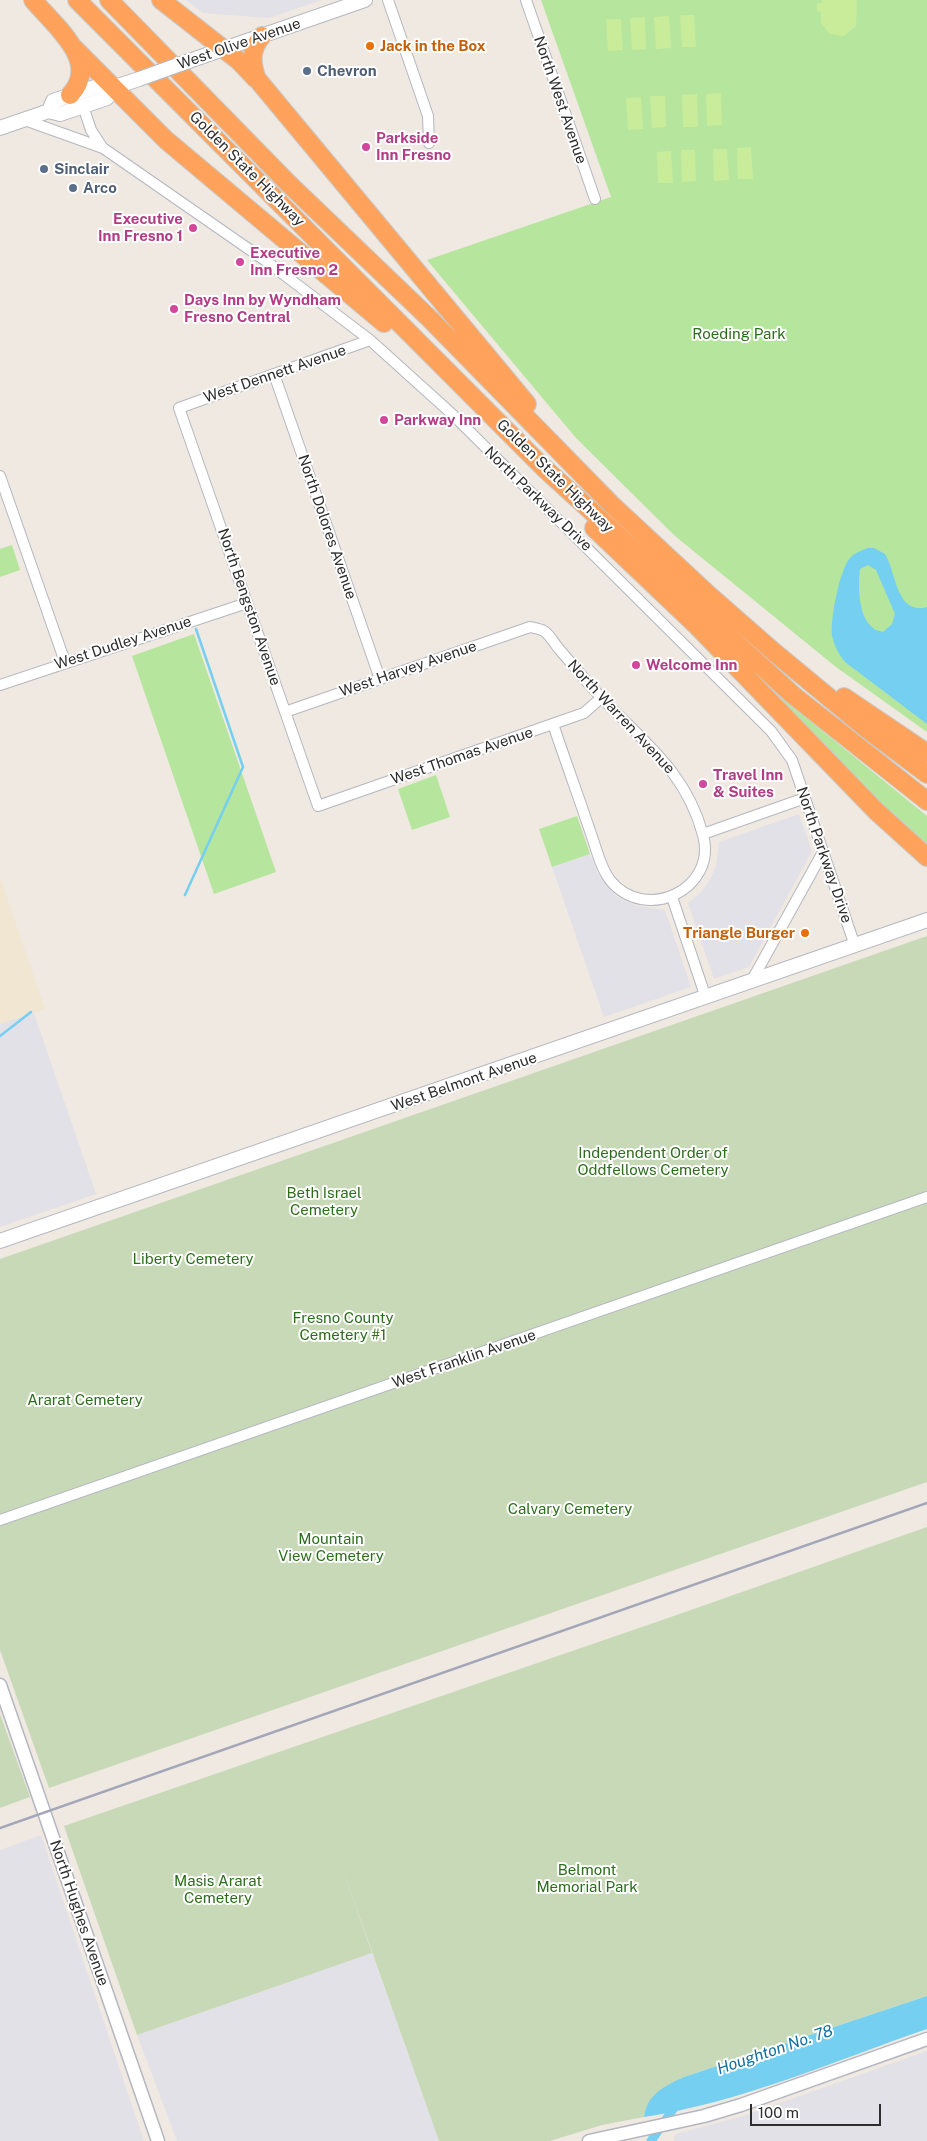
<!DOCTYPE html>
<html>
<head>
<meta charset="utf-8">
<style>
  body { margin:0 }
  #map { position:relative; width:927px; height:2141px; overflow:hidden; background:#efe9e1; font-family:"Public Sans",sans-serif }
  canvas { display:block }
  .scale { position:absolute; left:750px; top:2104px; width:131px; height:22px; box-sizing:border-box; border:2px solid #2e2e2e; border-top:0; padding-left:6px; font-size:15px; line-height:18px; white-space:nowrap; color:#2e2e2e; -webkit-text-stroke:4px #fff; paint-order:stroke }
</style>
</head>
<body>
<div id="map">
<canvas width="927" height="2141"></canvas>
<div class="scale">100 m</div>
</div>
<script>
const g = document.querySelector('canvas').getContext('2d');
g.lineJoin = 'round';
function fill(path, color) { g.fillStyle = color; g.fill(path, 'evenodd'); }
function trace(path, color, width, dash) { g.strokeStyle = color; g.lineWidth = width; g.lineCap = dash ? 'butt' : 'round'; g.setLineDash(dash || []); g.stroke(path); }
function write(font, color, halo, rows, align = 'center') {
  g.font = font + ' "Public Sans",sans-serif'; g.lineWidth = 4; g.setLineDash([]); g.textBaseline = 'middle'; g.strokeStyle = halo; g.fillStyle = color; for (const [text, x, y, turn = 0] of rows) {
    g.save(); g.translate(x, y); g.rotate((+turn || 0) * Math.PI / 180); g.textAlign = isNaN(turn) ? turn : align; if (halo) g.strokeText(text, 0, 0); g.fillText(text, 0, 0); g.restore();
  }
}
fill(new Path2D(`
  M 186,0 L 322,0 L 269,18 L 203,13 Z
  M 799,814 L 812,851 L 749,967 L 714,979 L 688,903 L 701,892 L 710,880 L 716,865 L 719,842 Z
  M 590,854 L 598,874 L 616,896 L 636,906 L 665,910 L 691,987 L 604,1017 L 552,867 Z
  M 34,1013 L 96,1194 L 0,1227 L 0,1024 Z
  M 41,1835 L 144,2141 L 0,2141 L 0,1850 Z
  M 372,1953 L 439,2141 L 177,2141 L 137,2035 Z
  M 927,2051 L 927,2141 L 674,2141 L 675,2134 L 743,2116 Z`), '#e3e1e8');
fill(new Path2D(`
  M 0,877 L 45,1009 L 0,1024 Z`), '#f0e6d1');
fill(new Path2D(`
  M 541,0 L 927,0 L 927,732 L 836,667 L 675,536 L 576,438 L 427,260 L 611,197 Z
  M 12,545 L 20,570 L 0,577 L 0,549 Z
  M 194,634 L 276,872 L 214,894 L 132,656 Z
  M 766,685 L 927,816 L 927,856 Z
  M 436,775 L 450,817 L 412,830 L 398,789 Z
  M 577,816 L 590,854 L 552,867 L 539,829 Z`), '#b6e59e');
fill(new Path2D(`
  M 927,936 L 927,1482 L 49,1788 L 0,1650 L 0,1259 Z
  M 927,1527 L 927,1996 L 684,2077 C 666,2086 647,2095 644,2117 L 602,2125 L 550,2141 L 439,2141 L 337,1853 L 372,1953 L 137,2035 L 64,1826 L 668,1618 Z
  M 0,1714 L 30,1797 L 0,1808 Z`), '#c8d9b8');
fill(new Path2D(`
  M 822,0 L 857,0 L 856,26 L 844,36 L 830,34 L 821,23 L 821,12 L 817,11 L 817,3 L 822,3 Z
  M 694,15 L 696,47 L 682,47 L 680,15 Z
  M 669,16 L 671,48 L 656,49 L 654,17 Z
  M 645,17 L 646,49 L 632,50 L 630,18 Z
  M 606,19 L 621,19 L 623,50 L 608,51 Z
  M 721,93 L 722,125 L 707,126 L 706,94 Z
  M 697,94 L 698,127 L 683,127 L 682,95 Z
  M 650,96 L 665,96 L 666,127 L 652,128 Z
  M 641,97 L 643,129 L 628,130 L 626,98 Z
  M 751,147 L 753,179 L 738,179 L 737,148 Z
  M 713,149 L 727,149 L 729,180 L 714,181 Z
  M 681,150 L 695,150 L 696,181 L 682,182 Z
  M 671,151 L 673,183 L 658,183 L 657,152 Z`), '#c9ec9a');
fill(new Path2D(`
  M 868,548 L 874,548 L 885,554 C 896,571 896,616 927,607 L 927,724 L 845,662 C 838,653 834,646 832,635 C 830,620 840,567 851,557 C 855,553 862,550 868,548 ZM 868,565 L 876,570 L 895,614 L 892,624 L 883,632 C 880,631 874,630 872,627 C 858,616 858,584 860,569 Z
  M 927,1996 L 927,2029 C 834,2061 742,2102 644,2117 C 647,2094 665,2086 684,2077 Z`), '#75cff0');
trace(new Path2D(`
  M 185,895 L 243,767 L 196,629
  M 0,1036 L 31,1012`), '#75cff0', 2.5);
trace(new Path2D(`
  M 651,2141 L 676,2105`), '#75cff0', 9);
const minor = new Path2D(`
  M 388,0 L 428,116 L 429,143
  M 526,0 L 595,199
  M 83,106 L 91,130 L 102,147
  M 22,119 L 103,148 L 266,261 L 370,340 L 452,414 L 771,731 L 792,760 L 855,946
  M 370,340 L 179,408 L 318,806 L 584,713 L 601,698
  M 274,374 L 380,679
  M 0,476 L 65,662
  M 0,685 L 247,603
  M 285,712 L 530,627 C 534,628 540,629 544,631 C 550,635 554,643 559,649 C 573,665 586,682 601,697 C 643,742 686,771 703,835 C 718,889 645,924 610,880 C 600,867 596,847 590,831 C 578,795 565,760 553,724
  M 703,834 L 805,798
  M 672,897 L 706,998
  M 751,982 L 823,852
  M 0,1520 L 927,1197`);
const tertiary = new Path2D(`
  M 0,1685 L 158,2141
  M 589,2141 L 704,2116 L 741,2105 L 927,2039`);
const secondary = new Path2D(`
  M 189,61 L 365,0
  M 49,111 L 53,101 L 98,86 L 112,88 L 139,79
  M 0,128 L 49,111 L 60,114 L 107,98 L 112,88
  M 0,1241 L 927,920`);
const motorway = new Path2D(`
  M 33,0 C 55,26 101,62 70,95
  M 77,0 L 544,468 L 793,695 L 927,801
  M 109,0 L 289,184 L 429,318 L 611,504 L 710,596 L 774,652 L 867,729 L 927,774
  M 161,0 L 239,61 L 256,79
  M 262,36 C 250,50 251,63 257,79 L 527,404
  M 74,48 L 166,140 L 384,323
  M 594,528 L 697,626 L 876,811 L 927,857
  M 844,697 L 927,753`);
trace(minor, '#b4b7c1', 12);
trace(tertiary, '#b4b7c1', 15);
trace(secondary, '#b4b7c1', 16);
trace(motorway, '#c9c9c9', 20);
trace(minor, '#fff', 10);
trace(tertiary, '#fff', 12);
trace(secondary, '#fff', 14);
trace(motorway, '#ffa35c', 18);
trace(new Path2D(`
  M 0,1828 L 927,1503`), '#a3a6b8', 2.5);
const secondaryBridge = new Path2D(`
  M 139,79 L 189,61`);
trace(secondaryBridge, '#b4b7c1', 16, []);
trace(secondaryBridge, '#fff', 14);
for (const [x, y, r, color] of [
  [370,46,5,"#e8710a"],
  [307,71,5,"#5c6f8a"],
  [366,147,5,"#d1479c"],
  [44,169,5,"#5c6f8a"],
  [73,188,5,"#5c6f8a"],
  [193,228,5,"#d1479c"],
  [240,262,5,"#d1479c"],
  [174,309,5,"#d1479c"],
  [384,420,5,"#d1479c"],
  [636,665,5,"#d1479c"],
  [703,784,5,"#d1479c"],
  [805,933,5,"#e8710a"]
]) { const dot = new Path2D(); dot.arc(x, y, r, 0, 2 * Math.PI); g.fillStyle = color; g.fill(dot); trace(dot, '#fff', 2); }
write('15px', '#2e2e2e', '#fff', [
  ["West Olive Avenue",239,44,-19],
  ["North West Avenue",560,100,71],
  ["Golden State Highway",247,169,45],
  ["West Dennett Avenue",275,374,-19],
  ["Golden State Highway",555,476,44],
  ["North Parkway Drive",538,499,44],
  ["North Dolores Avenue",327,527,71],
  ["North Bengston Avenue",249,607,71],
  ["West Dudley Avenue",123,643,-18],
  ["West Harvey Avenue",408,669,-19],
  ["North Warren Avenue",621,717,47],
  ["West Thomas Avenue",462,756,-19],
  ["North Parkway Drive",824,855,71],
  ["West Belmont Avenue",464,1082,-19],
  ["West Franklin Avenue",464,1359,-19],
  ["North Hughes Avenue",79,1913,71]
]);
write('bold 15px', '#c56008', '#fff', [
  ["Jack in the Box",380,46],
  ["Triangle Burger",795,933,"right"]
], 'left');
write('bold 15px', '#4e5e75', '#fff', [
  ["Chevron",317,71],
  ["Sinclair",54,169],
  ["Arco",83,188]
], 'left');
write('bold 15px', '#b23c85', '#fff', [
  ["Parkside",376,138],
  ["Inn Fresno",376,155],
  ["Executive",183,219,"right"],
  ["Inn Fresno 1",183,236,"right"],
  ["Executive",250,253],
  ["Inn Fresno 2",250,270],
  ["Days Inn by Wyndham",184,300],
  ["Fresno Central",184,317],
  ["Parkway Inn",394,420],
  ["Welcome Inn",646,665],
  ["Travel Inn",713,775],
  ["& Suites",713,792]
], 'left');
write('15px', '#2c6e1b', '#fff', [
  ["Roeding Park",739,334],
  ["Independent Order of",653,1153],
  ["Oddfellows Cemetery",653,1170],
  ["Beth Israel",324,1193],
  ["Cemetery",324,1210],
  ["Liberty Cemetery",193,1259],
  ["Fresno County",343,1318],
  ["Cemetery #1",343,1335],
  ["Ararat Cemetery",85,1400],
  ["Calvary Cemetery",570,1509],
  ["Mountain",331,1539],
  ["View Cemetery",331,1556],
  ["Belmont",587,1870],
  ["Memorial Park",587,1887],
  ["Masis Ararat",218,1881],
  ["Cemetery",218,1898]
]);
write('italic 16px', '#0d6fa3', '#fff', [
  ["Houghton No. 78",775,2050,-19]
]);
</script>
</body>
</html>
